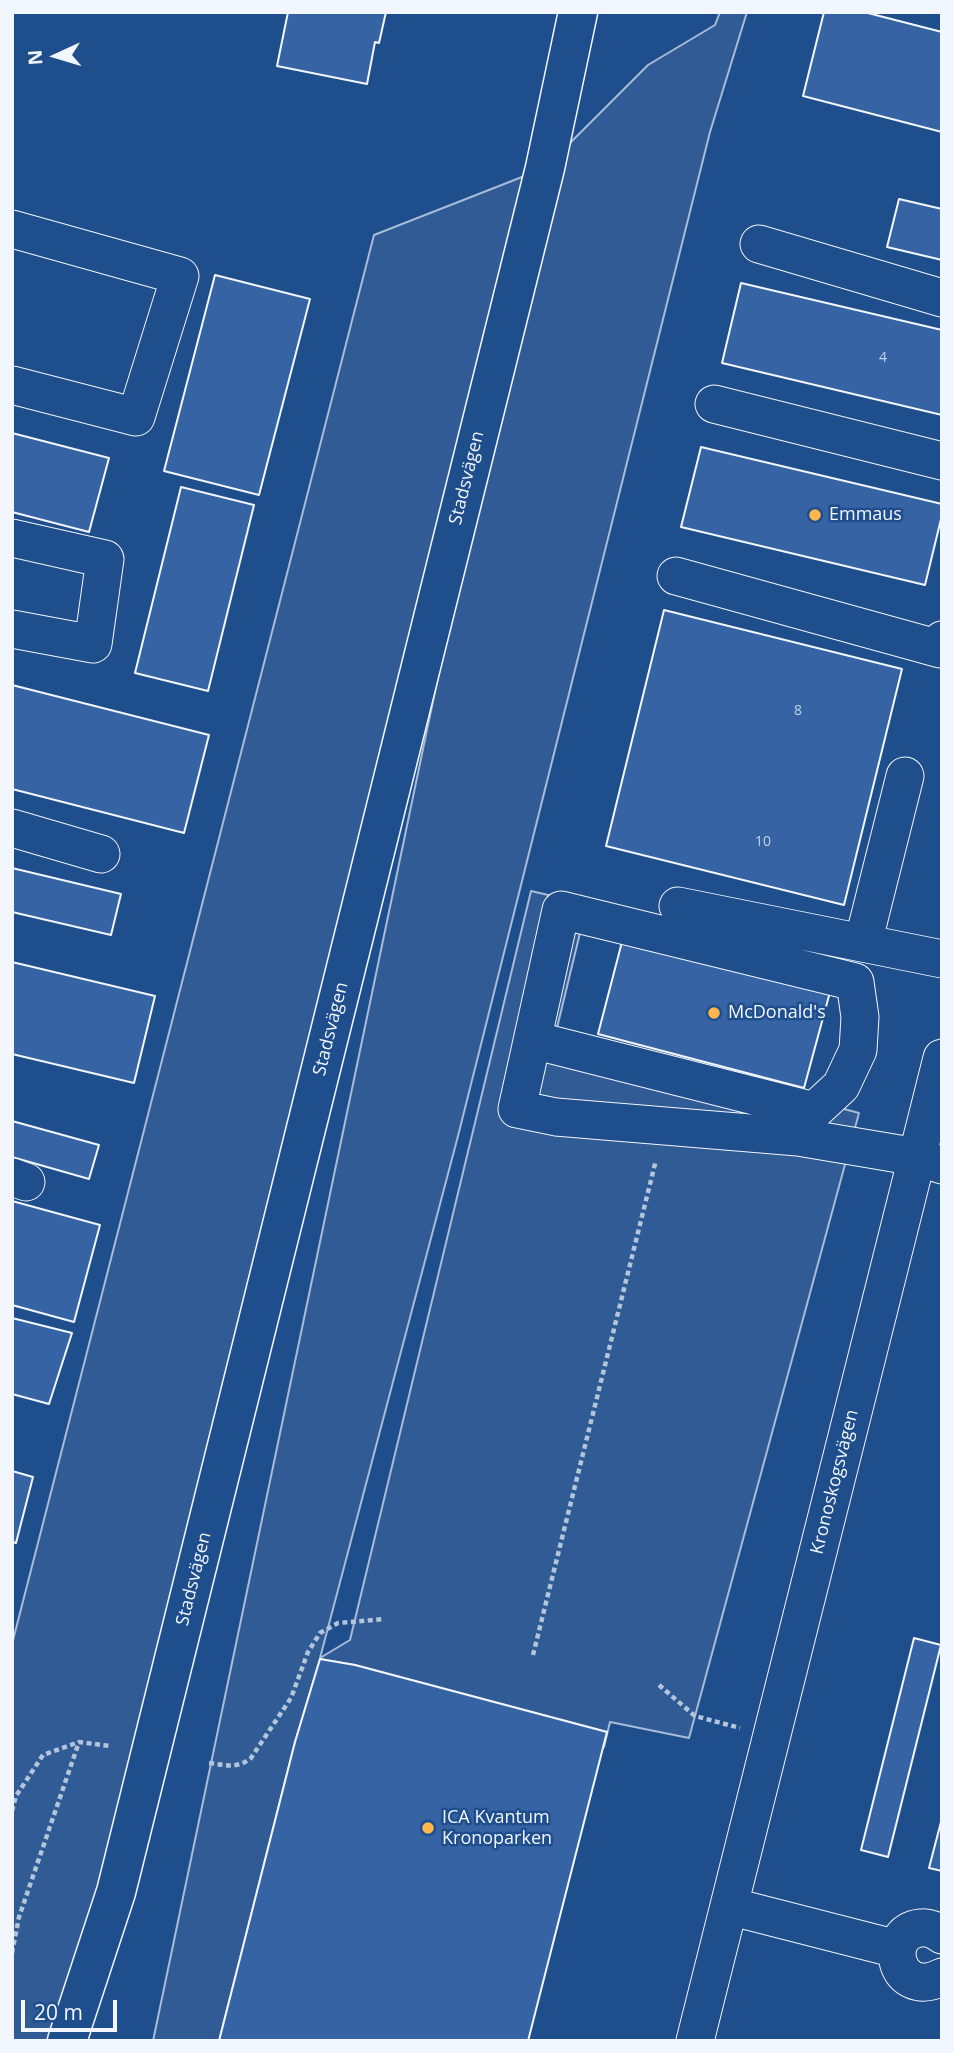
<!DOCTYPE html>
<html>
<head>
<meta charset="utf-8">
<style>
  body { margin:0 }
  #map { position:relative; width:954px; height:2053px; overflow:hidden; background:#1f4e8c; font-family:"Open Sans",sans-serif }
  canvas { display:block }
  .frame { position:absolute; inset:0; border:14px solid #f2f6ff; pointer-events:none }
  .north { position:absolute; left:21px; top:21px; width:70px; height:70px; -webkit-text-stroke:5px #1f4e8c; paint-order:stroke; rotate:266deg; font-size:19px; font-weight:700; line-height:28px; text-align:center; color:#f2f6ff }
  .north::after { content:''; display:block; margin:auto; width:24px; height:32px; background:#f2f6ff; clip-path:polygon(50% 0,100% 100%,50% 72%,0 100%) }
  .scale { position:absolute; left:21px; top:2000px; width:96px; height:32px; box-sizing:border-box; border:4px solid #f2f6ff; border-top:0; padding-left:9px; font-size:21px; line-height:24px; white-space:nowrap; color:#f2f6ff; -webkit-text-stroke:5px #1f4e8c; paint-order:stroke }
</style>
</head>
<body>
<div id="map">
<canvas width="954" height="2053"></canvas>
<div class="frame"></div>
<div class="north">N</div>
<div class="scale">20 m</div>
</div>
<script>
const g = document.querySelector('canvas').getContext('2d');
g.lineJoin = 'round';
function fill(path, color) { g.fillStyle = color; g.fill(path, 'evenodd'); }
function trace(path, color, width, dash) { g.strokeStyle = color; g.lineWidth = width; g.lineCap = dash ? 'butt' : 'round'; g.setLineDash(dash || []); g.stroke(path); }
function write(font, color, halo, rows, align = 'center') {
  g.font = font + ' "Open Sans",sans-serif'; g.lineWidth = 5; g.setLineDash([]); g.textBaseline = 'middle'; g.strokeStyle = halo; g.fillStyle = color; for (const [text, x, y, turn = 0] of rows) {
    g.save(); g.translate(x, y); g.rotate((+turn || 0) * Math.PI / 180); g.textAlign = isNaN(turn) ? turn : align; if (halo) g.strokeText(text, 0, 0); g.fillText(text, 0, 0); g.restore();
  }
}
const built = new Path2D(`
  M 720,12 L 747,12 L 710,132 L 458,1136 L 320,1658 L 350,1640 L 531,891 L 587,904 L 556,1032 L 859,1113 L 689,1738 L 610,1722 L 604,1747 L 607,1732 L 355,1665 L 320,1659 L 295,1742 L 219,2041 L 153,2041 L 539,194 L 67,2041 L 12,2041 L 12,1644 L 374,235 L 545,168 L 648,65 L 715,25 Z`);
fill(built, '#305b95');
trace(built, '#a8bbd7', 2);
const building = new Path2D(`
  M 288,12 L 386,12 L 379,43 L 375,42 L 367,84 L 277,66 Z
  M 824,12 L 864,12 L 942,32 L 942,132 L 803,96 Z
  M 899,199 L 942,209 L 942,260 L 887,247 Z
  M 215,275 L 310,299 L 259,495 L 164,471 Z
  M 741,283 L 942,330 L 942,415 L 722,363 Z
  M 12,433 L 109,458 L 89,532 L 12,512 Z
  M 701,447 L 942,504 L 942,515 L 925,585 L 681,527 Z
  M 181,487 L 254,505 L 208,691 L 135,673 Z
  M 664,610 L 902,669 L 844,905 L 606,846 Z
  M 12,685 L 209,735 L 184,833 L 12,789 Z
  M 12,868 L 121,894 L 111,935 L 12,912 Z
  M 623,938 L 830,992 L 804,1088 L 598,1034 Z
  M 12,962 L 155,996 L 134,1083 L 12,1054 Z
  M 12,1121 L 99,1145 L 89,1179 L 12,1157 Z
  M 12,1201 L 100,1225 L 74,1322 L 12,1305 Z
  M 12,1318 L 72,1333 L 49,1404 L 12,1394 Z
  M 12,1471 L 33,1477 L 16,1543 L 12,1542 Z
  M 914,1638 L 941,1645 L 888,1857 L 861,1850 Z
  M 320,1659 L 355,1665 L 607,1732 L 528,2041 L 219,2041 L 295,1742 Z
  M 942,1818 L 942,1871 L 929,1868 Z`);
fill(building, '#3563a3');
trace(building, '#f2f6ff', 2);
const minor = new Path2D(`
  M 12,229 L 180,276 L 136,417 L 12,385
  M 759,244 L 942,298
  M 714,404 L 942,461
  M 12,538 L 105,559 L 93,644 L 12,629
  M 676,576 L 940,649 L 942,640
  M 12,828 L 101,854
  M 678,906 L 942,959
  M 863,943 L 905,776
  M 533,1040 L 814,1111 L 841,1086 L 858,1050 L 860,1017 L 855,982 L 561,910 L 517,1109 L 556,1117 L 798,1137 L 917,1157 L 942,1165
  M 12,1177 L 26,1182
  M 729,1906 L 897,1949
  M 942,1935 C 935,1930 929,1927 921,1928 C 880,1932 895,2001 942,1977
  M 695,2041 L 942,1058`);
const major = new Path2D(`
  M 67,2041 L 116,1892 L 545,168 L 578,12`);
trace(minor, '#f2f6ff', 39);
trace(major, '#f2f6ff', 41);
trace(new Path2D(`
  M 533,1655 L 656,1160
  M 659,1685 L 695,1716 L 740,1728
  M 209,1763 C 225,1765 238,1769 251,1758 L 291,1698 L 308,1652 L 320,1633 L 338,1623 L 384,1619
  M 12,1811 L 16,1796 L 43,1755 L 79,1742 L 110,1746
  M 12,1953 L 19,1917 L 79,1742`), '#b3c4dc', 4.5, [5, 3.5]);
trace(minor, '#1f4e8c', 37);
trace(major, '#1f4e8c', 38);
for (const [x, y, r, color] of [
  [815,515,7,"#ffb74d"],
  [714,1013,7,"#ffb74d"],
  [428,1828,7,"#ffb74d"]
]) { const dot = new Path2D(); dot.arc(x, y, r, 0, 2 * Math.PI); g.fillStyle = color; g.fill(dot); trace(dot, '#1f4e8c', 2.5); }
write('14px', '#c3d1e8', null, [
  ["4",883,358],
  ["8",798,711],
  ["10",763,842]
]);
write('18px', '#f2f6ff', '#1f4e8c', [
  ["Stadsvägen",467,478,-76],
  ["Stadsvägen",331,1029,-76],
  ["Kronoskogsvägen",835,1482,-76],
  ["Stadsvägen",194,1579,-76]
]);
write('18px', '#f2f6ff', '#1f4e8c', [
  ["Emmaus",829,515],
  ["McDonald's",728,1013],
  ["ICA Kvantum",442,1818],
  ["Kronoparken",442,1839]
], 'left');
</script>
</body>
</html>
